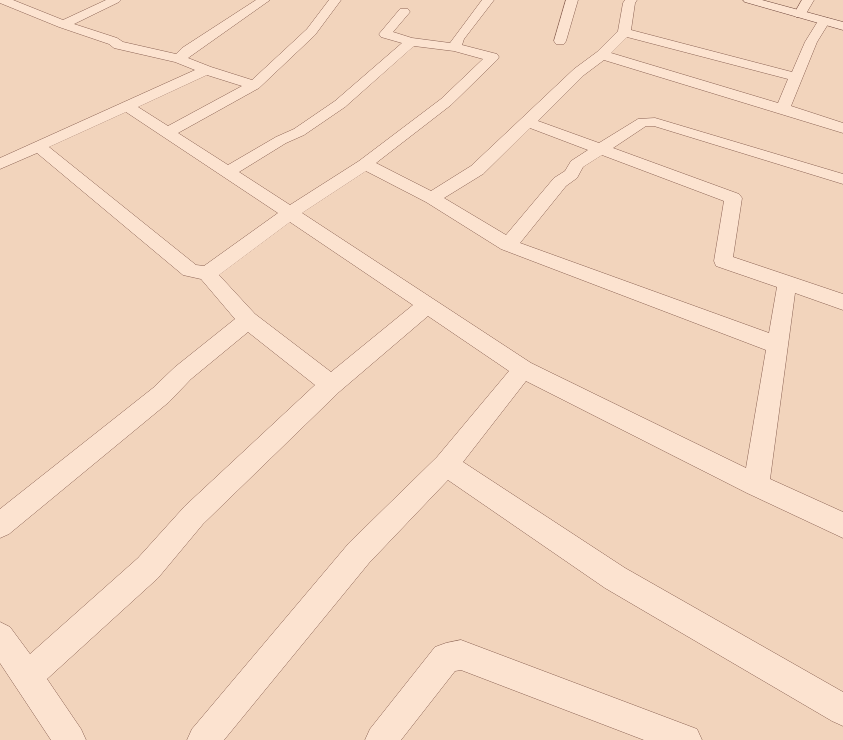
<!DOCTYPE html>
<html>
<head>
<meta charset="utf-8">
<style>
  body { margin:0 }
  canvas { display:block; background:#f2d4bc }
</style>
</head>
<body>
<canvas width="843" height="740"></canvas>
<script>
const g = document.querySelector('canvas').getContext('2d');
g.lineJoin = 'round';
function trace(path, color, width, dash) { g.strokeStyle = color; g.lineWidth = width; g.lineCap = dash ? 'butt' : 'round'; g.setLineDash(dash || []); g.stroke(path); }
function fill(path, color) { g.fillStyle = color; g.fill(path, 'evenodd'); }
const street = new Path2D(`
  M 0,0 L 13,0 L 63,20 L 106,0 L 121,0 L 119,2 L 74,24 L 117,38 L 123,42 L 176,54 L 182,48 L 256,0 L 270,0 L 188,58 L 211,67 L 252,80 L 307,29 L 329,0 L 341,0 L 315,35 L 259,88 L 178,133 L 228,165 L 276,137 L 294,129 L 335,101 L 402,43 L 381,37 L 379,34 L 400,9 L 408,9 L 410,12 L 393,32 L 412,38 L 450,43 L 482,0 L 494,0 L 464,39 L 462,45 L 497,54 L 499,57 L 497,60 L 451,105 L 376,163 L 431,191 L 471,166 L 574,69 L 597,52 L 618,31 L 623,3 L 625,0 L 637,0 L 635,3 L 631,30 L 792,72 L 805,42 L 818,21 L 820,18 L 828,18 L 830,21 L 817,42 L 791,106 L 843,123 L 843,133 L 604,60 L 584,75 L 538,121 L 599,143 L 638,119 L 655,118 L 843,174 L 843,184 L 654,126 L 646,126 L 613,148 L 739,194 L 742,198 L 733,257 L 843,294 L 843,310 L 795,293 L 770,479 L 843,512 L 843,538 L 747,493 L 526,381 L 463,462 L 625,568 L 843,692 L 843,726 L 832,721 L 605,588 L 448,480 L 369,563 L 224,740 L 187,740 L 192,729 L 349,543 L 437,457 L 509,371 L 428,316 L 339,392 L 203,524 L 158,578 L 47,679 L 81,729 L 86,740 L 51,740 L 0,663 L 0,622 L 10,627 L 30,654 L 138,558 L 185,506 L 315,385 L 248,332 L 191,379 L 169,402 L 9,534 L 0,538 L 0,509 L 153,388 L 175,367 L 235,319 L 201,279 L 183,275 L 37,153 L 0,169 L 0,158 L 195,70 L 175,62 L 114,48 L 109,44 L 59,27 L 0,3 ZM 627,37 L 788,79 L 778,103 L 611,53 ZM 414,46 L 454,51 L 483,59 L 441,99 L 359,161 L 290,205 L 239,172 L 286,143 L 304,135 L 345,107 ZM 207,75 L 242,86 L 168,126 L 138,107 ZM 126,112 L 278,213 L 204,266 L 196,265 L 49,147 ZM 530,128 L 588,150 L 571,161 L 565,171 L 554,178 L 506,235 L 444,198 L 483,174 ZM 602,155 L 724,201 L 714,261 L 716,266 L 777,287 L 769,333 L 520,243 L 566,186 L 577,178 L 583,167 ZM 366,171 L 426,202 L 501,249 L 766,350 L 746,468 L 531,363 L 302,213 ZM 290,222 L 413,305 L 331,372 L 255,314 L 219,275 Z
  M 566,0 L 578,0 L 566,41 L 564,44 L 556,44 L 554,41 Z
  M 802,0 L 814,0 L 804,17 L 796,17 L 794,14 Z
  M 461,640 L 697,729 L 702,740 L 644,740 L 461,670 L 455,671 L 401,740 L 365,740 L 370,729 L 435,647 L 446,643 Z`);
const secondary = new Path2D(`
  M 743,0 L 762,0 L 843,22 L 843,30 L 745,2 Z`);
trace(street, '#8b6354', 1);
trace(secondary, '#6c4438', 1);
fill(street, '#fce3d0');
fill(secondary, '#fce3d0');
</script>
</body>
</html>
